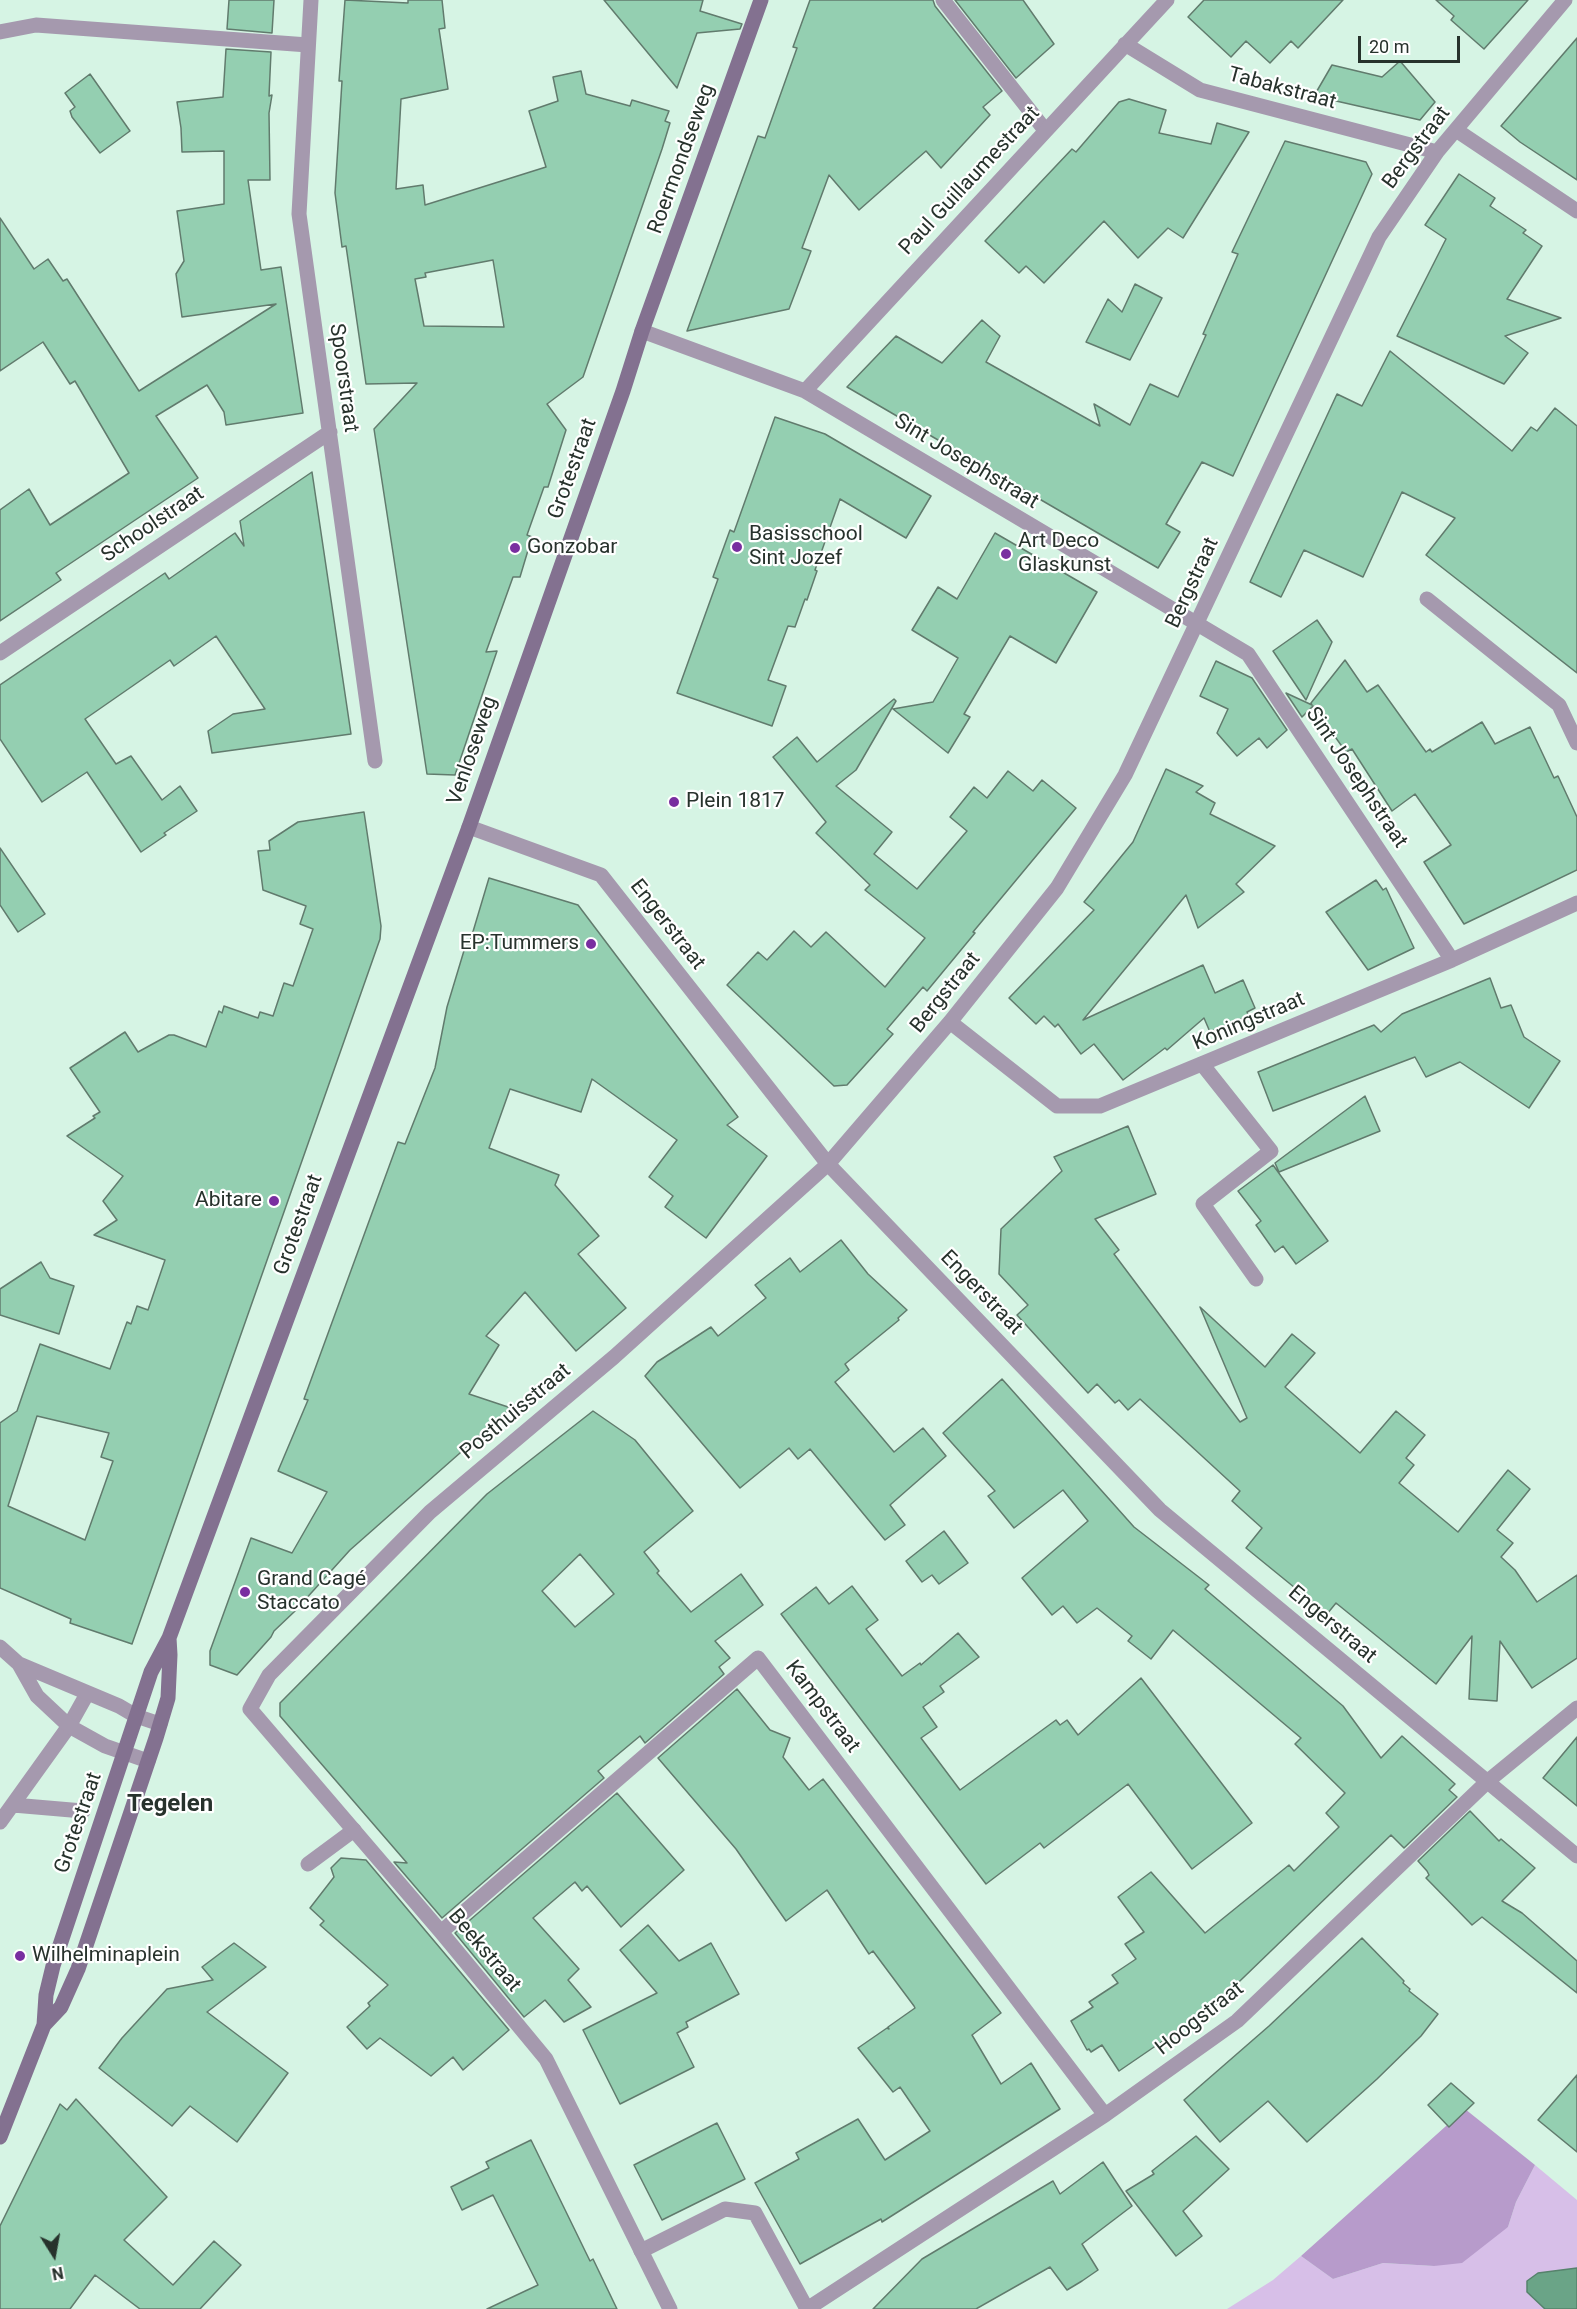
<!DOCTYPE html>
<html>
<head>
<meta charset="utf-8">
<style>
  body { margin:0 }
  #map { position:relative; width:1577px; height:2309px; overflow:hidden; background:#d6f4e4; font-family:Roboto,sans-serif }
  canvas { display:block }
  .north { position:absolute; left:24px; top:2225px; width:60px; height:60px; -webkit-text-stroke:4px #fff; paint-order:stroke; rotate:169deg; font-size:16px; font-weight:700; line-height:24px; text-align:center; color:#27322c }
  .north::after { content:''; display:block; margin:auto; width:21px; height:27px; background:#27322c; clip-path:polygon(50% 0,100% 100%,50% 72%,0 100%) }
  .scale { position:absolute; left:1358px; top:36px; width:102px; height:27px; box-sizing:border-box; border:3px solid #27322c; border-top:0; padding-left:8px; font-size:18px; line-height:21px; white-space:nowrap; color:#27322c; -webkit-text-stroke:4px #fff; paint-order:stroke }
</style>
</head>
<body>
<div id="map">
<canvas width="1577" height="2309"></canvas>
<div class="north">N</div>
<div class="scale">20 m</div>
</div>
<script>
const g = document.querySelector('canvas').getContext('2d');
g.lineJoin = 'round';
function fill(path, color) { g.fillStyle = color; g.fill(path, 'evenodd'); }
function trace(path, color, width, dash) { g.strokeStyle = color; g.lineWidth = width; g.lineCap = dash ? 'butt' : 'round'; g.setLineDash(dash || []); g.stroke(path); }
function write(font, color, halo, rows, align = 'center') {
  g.font = font + ' Roboto,sans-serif'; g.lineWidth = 4.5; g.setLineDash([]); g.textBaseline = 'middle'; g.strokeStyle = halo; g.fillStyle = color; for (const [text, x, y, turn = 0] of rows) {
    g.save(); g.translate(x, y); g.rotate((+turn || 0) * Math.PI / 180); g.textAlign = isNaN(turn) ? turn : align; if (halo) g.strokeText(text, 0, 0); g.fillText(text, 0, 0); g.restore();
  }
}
fill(new Path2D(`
  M 1535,2165 L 1577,2200 L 1577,2268 L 1538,2273 L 1527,2292 L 1545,2309 L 1227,2309 L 1273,2280 L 1301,2256 L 1333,2279 L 1383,2263 L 1434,2266 L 1508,2227 L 1516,2202 Z`), '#d7bfe8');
fill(new Path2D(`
  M 1465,2109 L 1535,2165 L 1516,2202 L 1508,2227 L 1462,2263 L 1434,2266 L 1383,2263 L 1333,2279 L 1301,2256 Z`), '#b79bcb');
const water = new Path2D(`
  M 1577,2268 L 1577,2309 L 1545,2309 L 1527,2292 L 1527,2281 L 1538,2273 Z`);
fill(water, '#6aa487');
trace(water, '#56826c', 1.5);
const building = new Path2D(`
  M 229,0 L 274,0 L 272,33 L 227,29 Z
  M 345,0 L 408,3 L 408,0 L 442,0 L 445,28 L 439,29 L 448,89 L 401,99 L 396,189 L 423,185 L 425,205 L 546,167 L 529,111 L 558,101 L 553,77 L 581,71 L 586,94 L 630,106 L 632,100 L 669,111 L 665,121 L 670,123 L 662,149 L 583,377 L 547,404 L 566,430 L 548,487 L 544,487 L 527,535 L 532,537 L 520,577 L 513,577 L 486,652 L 497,651 L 455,775 L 427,774 L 374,429 L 417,383 L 366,384 L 346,246 L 342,247 L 335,193 L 342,81 L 339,81 ZM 493,260 L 504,327 L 424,326 L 415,279 L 426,277 L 425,273 Z
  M 604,0 L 703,0 L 700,11 L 742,24 L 740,29 L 697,33 L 677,88 Z
  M 810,0 L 933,0 L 935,6 L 1002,91 L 983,107 L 990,115 L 941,168 L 926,151 L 859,210 L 829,175 L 802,248 L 811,251 L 789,309 L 687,331 L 758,136 L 765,138 L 797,48 L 793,47 Z
  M 955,0 L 1023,0 L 1054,44 L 1016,78 Z
  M 1204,0 L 1343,0 L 1298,48 L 1291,41 L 1270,63 L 1246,41 L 1231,57 L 1188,17 Z
  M 1436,0 L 1528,0 L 1484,49 L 1451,20 L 1454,16 Z
  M 1577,38 L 1577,180 L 1520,142 L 1501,126 Z
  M 226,49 L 271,52 L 269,96 L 272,95 L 269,113 L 270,180 L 248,180 L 261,270 L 281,267 L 303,413 L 226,425 L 224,412 L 207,385 L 156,416 L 198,478 L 56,573 L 61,580 L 0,621 L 0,510 L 29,489 L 50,525 L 129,473 L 75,381 L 70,384 L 43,342 L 0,371 L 0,218 L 34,269 L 48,259 L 63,281 L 67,279 L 139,391 L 276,304 L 182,317 L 176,274 L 184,261 L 177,211 L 224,204 L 224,151 L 182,152 L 181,128 L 177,102 L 223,97 Z
  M 1400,61 L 1435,102 L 1420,120 L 1314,96 L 1332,65 L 1382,77 Z
  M 90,74 L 130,131 L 100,153 L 72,117 L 70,111 L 75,107 L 65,93 Z
  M 1129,99 L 1166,110 L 1159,133 L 1211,144 L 1217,123 L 1249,132 L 1183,238 L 1168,228 L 1138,258 L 1104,221 L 1044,283 L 1026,266 L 1019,273 L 985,241 L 1072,149 L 1076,152 L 1119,102 Z
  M 1285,141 L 1366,162 L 1372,174 L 1233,476 L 1202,462 L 1166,524 L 1180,532 L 1158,568 L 847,387 L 896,336 L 942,363 L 982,320 L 1000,336 L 986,362 L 1100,426 L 1094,404 L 1130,425 L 1150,384 L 1178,397 L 1206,335 L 1203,334 L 1238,254 L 1232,252 Z
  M 1459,174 L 1495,198 L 1490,206 L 1526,230 L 1523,233 L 1542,246 L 1507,299 L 1561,318 L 1505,336 L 1528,353 L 1504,384 L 1397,336 L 1446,239 L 1425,225 Z
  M 1135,284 L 1162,298 L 1130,360 L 1086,342 L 1108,299 L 1122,312 Z
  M 1390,351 L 1512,451 L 1531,427 L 1537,431 L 1555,408 L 1577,426 L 1577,673 L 1426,555 L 1455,518 L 1402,492 L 1363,577 L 1304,550 L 1281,597 L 1250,582 L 1337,394 L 1362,406 Z
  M 775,417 L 825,434 L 931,496 L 906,538 L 840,499 L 815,570 L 817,571 L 807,600 L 805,599 L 795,627 L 788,626 L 768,680 L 786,686 L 772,726 L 677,693 L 718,579 L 713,577 L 730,530 L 734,532 Z
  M 312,472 L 351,734 L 212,753 L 208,731 L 233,714 L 265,709 L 216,636 L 174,666 L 170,660 L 85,719 L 116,764 L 131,756 L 162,800 L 180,786 L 197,811 L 164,833 L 166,835 L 141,852 L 87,772 L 42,802 L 0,739 L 0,685 L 165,573 L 169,579 L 235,533 L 244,546 L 240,521 Z
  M 995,533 L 1097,592 L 1056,663 L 1010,636 L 964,714 L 970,717 L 948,753 L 893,709 L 933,702 L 958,658 L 912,630 L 938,587 L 957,599 Z
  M 1317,620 L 1332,642 L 1306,700 L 1273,651 Z
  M 1345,660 L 1367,692 L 1378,685 L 1426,752 L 1430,749 L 1432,752 L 1482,722 L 1495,744 L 1530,727 L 1554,778 L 1558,776 L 1577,817 L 1577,870 L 1464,924 L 1424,862 L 1451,845 L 1415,794 L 1392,811 L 1352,749 L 1346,752 L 1313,706 L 1302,717 L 1286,693 L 1312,705 L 1311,703 Z
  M 1216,661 L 1252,678 L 1287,730 L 1267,748 L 1259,738 L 1237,756 L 1217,733 L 1228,709 L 1200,696 Z
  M 894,699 L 896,701 L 856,770 L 836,786 L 892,832 L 874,854 L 917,889 L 967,831 L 950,817 L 974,787 L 987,798 L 1008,771 L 1033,791 L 1042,780 L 1076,808 L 973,932 L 975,933 L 927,991 L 923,987 L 887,1029 L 893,1034 L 847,1085 L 834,1086 L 727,985 L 758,952 L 767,960 L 794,931 L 811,947 L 826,932 L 885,987 L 925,938 L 865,890 L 870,885 L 816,833 L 826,822 L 773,757 L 797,737 L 817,762 Z
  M 1166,769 L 1203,786 L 1196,792 L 1215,803 L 1210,814 L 1275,846 L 1236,884 L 1244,892 L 1198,928 L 1186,895 L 1083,1020 L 1203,965 L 1215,993 L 1243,980 L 1255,1008 L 1247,1012 L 1249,1016 L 1210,1032 L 1204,1018 L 1167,1050 L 1165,1048 L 1123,1080 L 1094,1044 L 1081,1054 L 1058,1024 L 1055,1027 L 1044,1016 L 1036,1024 L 1009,998 L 1094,910 L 1084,902 L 1133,842 Z
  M 364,812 L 381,926 L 380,939 L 132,1644 L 70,1623 L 71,1619 L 0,1588 L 0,1423 L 17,1411 L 40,1344 L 110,1369 L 127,1322 L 131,1324 L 137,1306 L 148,1310 L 165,1260 L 94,1235 L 117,1220 L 103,1201 L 123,1176 L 67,1136 L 95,1118 L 93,1116 L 100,1112 L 70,1068 L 125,1032 L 138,1052 L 169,1035 L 174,1035 L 206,1047 L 219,1011 L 222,1013 L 224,1006 L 258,1018 L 260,1012 L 273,1016 L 284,983 L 293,986 L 313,929 L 300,924 L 306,906 L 263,890 L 258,851 L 270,850 L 269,841 L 298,822 ZM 37,1416 L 109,1433 L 101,1457 L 113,1461 L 85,1540 L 8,1506 Z
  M 0,848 L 45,914 L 18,932 L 0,905 Z
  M 489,878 L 578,905 L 738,1117 L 727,1125 L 767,1156 L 706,1238 L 665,1207 L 673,1196 L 649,1177 L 677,1140 L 592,1079 L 581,1112 L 510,1089 L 489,1148 L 559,1175 L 555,1185 L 599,1236 L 578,1254 L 626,1308 L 576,1351 L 525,1292 L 486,1336 L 499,1345 L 469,1394 L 511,1408 L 350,1550 L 294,1612 L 274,1631 L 271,1637 L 237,1675 L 210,1665 L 210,1651 L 251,1538 L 292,1553 L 327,1492 L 278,1471 L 308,1400 L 304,1399 L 398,1142 L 405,1144 L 435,1068 L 447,1007 L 466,944 L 469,945 Z
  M 1376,880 L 1383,890 L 1386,888 L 1414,948 L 1368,970 L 1326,912 Z
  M 1490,978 L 1501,1008 L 1511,1005 L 1524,1037 L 1560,1061 L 1529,1108 L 1460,1062 L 1426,1077 L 1415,1057 L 1273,1111 L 1258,1072 L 1374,1025 L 1381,1032 L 1402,1014 Z
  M 1365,1096 L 1380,1131 L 1279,1172 L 1275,1163 Z
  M 1128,1126 L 1156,1194 L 1095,1219 L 1119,1250 L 1114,1254 L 1240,1422 L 1247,1418 L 1200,1307 L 1265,1367 L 1292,1334 L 1315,1353 L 1285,1387 L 1360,1453 L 1396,1411 L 1425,1435 L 1406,1458 L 1414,1465 L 1399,1483 L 1458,1532 L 1508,1470 L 1530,1489 L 1497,1530 L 1513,1543 L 1501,1557 L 1515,1570 L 1537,1602 L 1577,1575 L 1577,1658 L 1532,1688 L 1500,1641 L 1497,1701 L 1469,1699 L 1472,1636 L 1436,1684 L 1336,1603 L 1327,1614 L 1246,1548 L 1262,1528 L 1232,1501 L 1240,1491 L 1140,1399 L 1128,1410 L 1119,1400 L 1115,1403 L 1097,1384 L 1088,1393 L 1017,1315 L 1028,1305 L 999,1274 L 1001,1229 L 1062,1171 L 1054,1157 Z
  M 1273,1165 L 1328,1241 L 1296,1264 L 1283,1246 L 1275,1252 L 1256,1225 L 1261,1221 L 1238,1191 Z
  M 841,1240 L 868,1274 L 907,1310 L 898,1318 L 899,1320 L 845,1364 L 849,1370 L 835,1382 L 894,1452 L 923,1428 L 946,1456 L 890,1505 L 905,1525 L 885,1540 L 810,1449 L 798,1459 L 789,1448 L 740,1488 L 645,1376 L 657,1362 L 711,1327 L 718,1336 L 766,1298 L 755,1285 L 790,1258 L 800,1272 Z
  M 41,1262 L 50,1278 L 74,1286 L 59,1334 L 0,1315 L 0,1289 Z
  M 1002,1379 L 1134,1527 L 1209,1585 L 1205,1589 L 1343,1706 L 1381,1758 L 1402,1736 L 1455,1784 L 1449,1790 L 1457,1797 L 1404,1848 L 1391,1835 L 1214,2006 L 1119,2071 L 1102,2045 L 1091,2052 L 1089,2049 L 1087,2050 L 1071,2021 L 1093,2007 L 1089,2002 L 1118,1983 L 1112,1975 L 1136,1959 L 1125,1944 L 1144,1932 L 1118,1897 L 1151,1872 L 1205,1933 L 1289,1865 L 1294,1871 L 1339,1827 L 1326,1813 L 1345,1793 L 1295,1744 L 1301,1738 L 1173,1630 L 1151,1659 L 1128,1641 L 1132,1636 L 1097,1608 L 1077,1623 L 1063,1606 L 1052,1615 L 1022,1578 L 1088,1521 L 1063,1490 L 1014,1528 L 988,1496 L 995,1491 L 943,1433 Z
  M 593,1411 L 635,1440 L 693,1511 L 644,1552 L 659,1571 L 657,1573 L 691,1612 L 741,1574 L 763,1605 L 715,1641 L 730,1658 L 719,1667 L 724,1674 L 645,1743 L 640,1736 L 598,1771 L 604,1778 L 442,1918 L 394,1862 L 407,1863 L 280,1716 L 280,1703 L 487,1494 ZM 580,1554 L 614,1594 L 575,1627 L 542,1591 Z
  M 944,1531 L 968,1563 L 939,1584 L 932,1575 L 922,1582 L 906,1561 Z
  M 852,1586 L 878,1620 L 866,1629 L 902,1676 L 920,1663 L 921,1665 L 958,1633 L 979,1657 L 940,1686 L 944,1692 L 923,1707 L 937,1727 L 921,1738 L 960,1790 L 1056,1720 L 1060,1725 L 1067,1720 L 1078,1735 L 1141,1678 L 1252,1823 L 1192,1869 L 1128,1784 L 1044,1848 L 1040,1843 L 986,1884 L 781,1614 L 816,1587 L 829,1604 Z
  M 737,1689 L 770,1730 L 790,1738 L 783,1757 L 809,1790 L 823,1779 L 1001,2013 L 972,2035 L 1001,2084 L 1031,2063 L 1060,2109 L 882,2222 L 881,2219 L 800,2264 L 755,2183 L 799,2159 L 796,2153 L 858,2119 L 885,2160 L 930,2131 L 900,2087 L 893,2092 L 858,2048 L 887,2028 L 889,2029 L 888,2027 L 915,2008 L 914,2006 L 873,1951 L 869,1954 L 827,1890 L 786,1921 L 736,1849 L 658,1758 Z
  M 1577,1737 L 1577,1806 L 1543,1778 Z
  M 617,1793 L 684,1870 L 621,1927 L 587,1886 L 582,1891 L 575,1882 L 533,1918 L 579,1969 L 568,1980 L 591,2007 L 564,2022 L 545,2000 L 524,2017 L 455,1933 Z
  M 1470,1811 L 1499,1841 L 1501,1839 L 1535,1868 L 1502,1901 L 1522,1913 L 1577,1961 L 1577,1993 L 1482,1917 L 1472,1925 L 1426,1878 L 1429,1875 L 1427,1871 L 1418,1861 Z
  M 341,1858 L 366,1860 L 509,2030 L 463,2070 L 453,2057 L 431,2076 L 380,2038 L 367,2049 L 347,2027 L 370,2006 L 368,2003 L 388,1985 L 320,1925 L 324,1921 L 310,1908 L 334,1877 L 331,1868 Z
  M 648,1925 L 679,1961 L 711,1943 L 739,1994 L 686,2022 L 688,2027 L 677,2033 L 694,2067 L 620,2104 L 583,2030 L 657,1993 L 620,1950 Z
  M 1362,1938 L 1404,1981 L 1403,1983 L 1410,1989 L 1409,1991 L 1438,2014 L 1421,2036 L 1377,2079 L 1307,2142 L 1268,2101 L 1220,2142 L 1184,2100 L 1269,2026 Z
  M 234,1943 L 266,1967 L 207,2012 L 288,2073 L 237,2142 L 190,2106 L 172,2126 L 99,2068 L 122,2038 L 167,1989 L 213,1980 L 202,1967 Z
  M 1577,2075 L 1577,2152 L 1538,2120 Z
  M 1451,2083 L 1474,2103 L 1449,2127 L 1428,2105 Z
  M 76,2099 L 167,2197 L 124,2240 L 173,2285 L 214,2241 L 241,2265 L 200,2309 L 140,2309 L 95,2275 L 70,2309 L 0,2309 L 0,2226 L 60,2104 L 67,2110 Z
  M 717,2123 L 745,2179 L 662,2220 L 634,2165 Z
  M 1196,2136 L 1229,2169 L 1183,2211 L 1202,2236 L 1176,2256 L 1126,2191 L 1154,2174 L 1152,2171 Z
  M 531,2140 L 590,2261 L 593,2259 L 617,2309 L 487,2309 L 538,2285 L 493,2195 L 462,2210 L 451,2187 L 489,2168 L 486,2162 Z
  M 1103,2162 L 1132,2206 L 1082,2244 L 1098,2270 L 1082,2281 L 1067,2290 L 1050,2267 L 976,2309 L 873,2309 L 922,2259 L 1053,2181 L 1060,2194 Z`);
fill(building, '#94cfb1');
trace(building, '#617b6d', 1.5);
trace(new Path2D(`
  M 1202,1064 L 1271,1151 L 1203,1204 L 1256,1279
  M 308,1864 L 354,1830
  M 641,2251 L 725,2209 L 755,2213 L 807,2309`), '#a599ae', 15);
trace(new Path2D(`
  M 943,0 L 1045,130
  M 13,1805 L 83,1811
  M 0,1822 L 69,1726 L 87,1694`), '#a599ae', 15);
trace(new Path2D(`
  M 311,0 L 299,214 L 375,761
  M 0,32 L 36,25 L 308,45
  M 1125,44 L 1200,90 L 1437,152
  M 1456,130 L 1577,211
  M 642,331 L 805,391 L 1248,654 L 1452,960
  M 805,391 L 1167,0
  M 1427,599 L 1559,705 L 1577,743
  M 0,653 L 330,432
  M 469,827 L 601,875 L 828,1164 L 1160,1510 L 1577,1856
  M 950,1022 L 1057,1106 L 1100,1106 L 1452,960 L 1577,903
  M 0,1647 L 19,1664 L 37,1696 L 69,1726 L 105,1746 L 148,1761
  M 19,1664 L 119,1706 L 136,1716 L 160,1724
  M 441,1932 L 758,1658 L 1105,2115
  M 670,2309 L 546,2059 L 441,1932 L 250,1709 L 269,1675 L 430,1512 L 614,1357 L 828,1164 L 950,1022 L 1057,888 L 1125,775 L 1379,237 L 1437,152 L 1565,0
  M 807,2309 L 1105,2115 L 1237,2021 L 1488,1781 L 1577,1708`), '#a599ae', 15);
trace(new Path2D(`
  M 44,2025 L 61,2007 L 78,1969 L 156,1738 L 168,1698 L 170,1655 L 169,1638
  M 0,2137 L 44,2025 L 46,1995 L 53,1966 L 151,1672 L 169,1638 L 469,827 L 623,391 L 642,331 L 761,0`), '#837190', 15);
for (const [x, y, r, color] of [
  [737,547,6,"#792ea0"],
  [515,548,6,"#792ea0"],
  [1006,554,6,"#792ea0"],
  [674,802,6,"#792ea0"],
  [591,944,6,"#792ea0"],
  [274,1201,6,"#792ea0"],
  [245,1592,6,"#792ea0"],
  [20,1956,6,"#792ea0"]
]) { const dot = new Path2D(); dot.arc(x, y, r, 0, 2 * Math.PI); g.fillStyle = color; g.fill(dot); trace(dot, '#fff', 2); }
write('21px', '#27322c', '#fff', [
  ["Tabakstraat",1282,89,15],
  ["Bergstraat",1417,148,-53],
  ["Roermondseweg",682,159,-70],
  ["Paul Guillaumestraat",970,181,-47],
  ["Spoorstraat",343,378,82],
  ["Sint Josephstraat",966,462,31],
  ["Grotestraat",573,469,-70],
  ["Schoolstraat",153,525,-34],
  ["Bergstraat",1193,583,-65],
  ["Venloseweg",473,751,-71],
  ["Sint Josephstraat",1356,778,56],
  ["Engerstraat",667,925,52],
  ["Bergstraat",946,993,-51],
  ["Koningstraat",1249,1022,-23],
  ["Grotestraat",299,1225,-70],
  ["Engerstraat",981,1293,46],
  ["Posthuisstraat",516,1412,-40],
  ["Engerstraat",1332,1625,40],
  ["Kampstraat",822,1707,53],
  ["Grotestraat",79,1823,-71],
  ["Beekstraat",484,1951,50],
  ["Hoogstraat",1200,2019,-38]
]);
write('21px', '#27322c', '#fff', [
  ["Basisschool",749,535],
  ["Sint Jozef",749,559],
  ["Art Deco",1018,542],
  ["Glaskunst",1018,566],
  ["Gonzobar",527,548],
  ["Plein 1817",686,802],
  ["EP:Tummers",579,944,"right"],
  ["Abitare",262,1201,"right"],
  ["Grand Cagé",257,1580],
  ["Staccato",257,1604],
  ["Wilhelminaplein",32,1956]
], 'left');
write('bold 24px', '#27322c', '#fff', [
  ["Tegelen",170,1805]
]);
</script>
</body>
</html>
